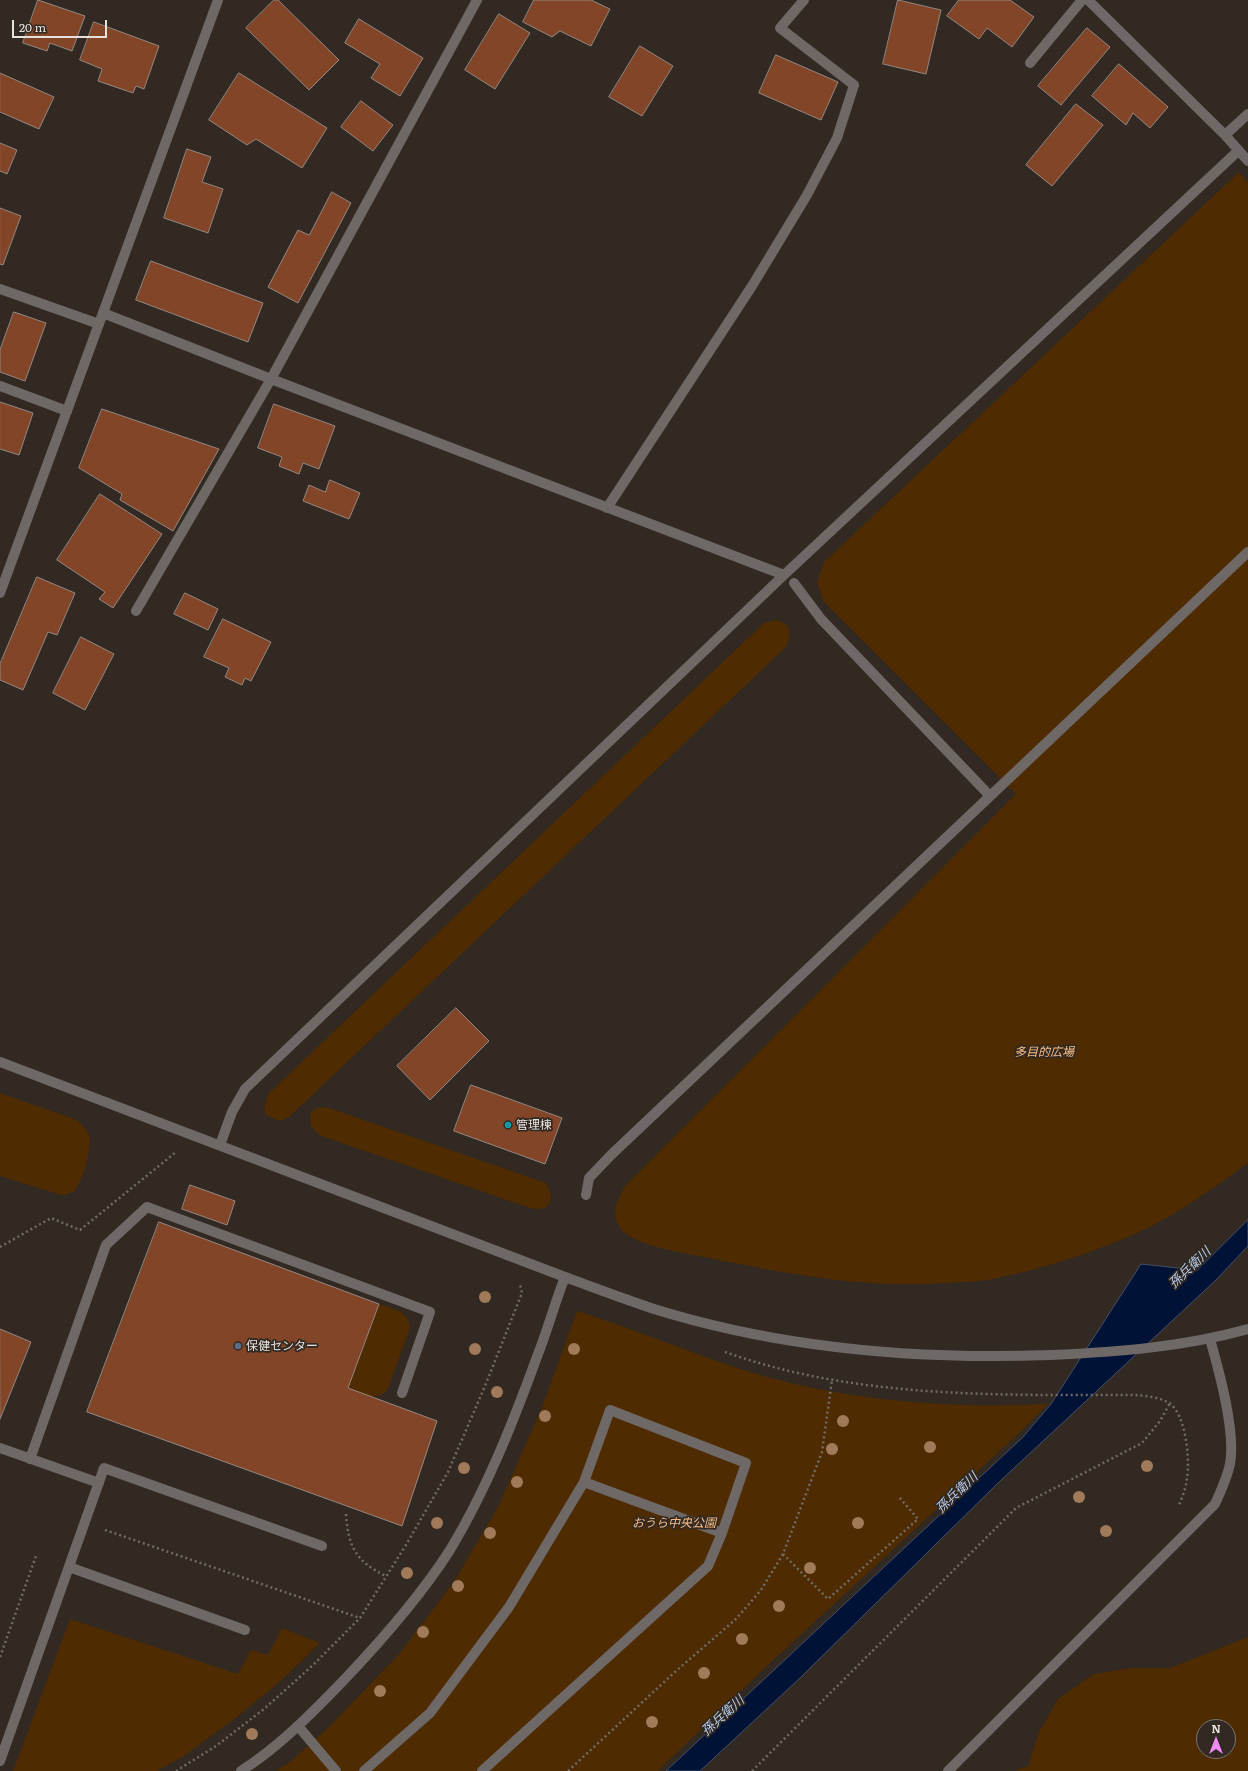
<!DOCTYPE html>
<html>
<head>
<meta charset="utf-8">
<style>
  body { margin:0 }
  #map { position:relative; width:1248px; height:1771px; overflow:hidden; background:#312922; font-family:Literata,serif }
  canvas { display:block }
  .north { position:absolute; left:1196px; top:1719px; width:40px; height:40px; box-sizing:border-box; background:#312922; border:1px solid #7a736d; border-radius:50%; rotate:0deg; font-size:11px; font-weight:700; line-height:16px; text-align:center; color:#e8e2de }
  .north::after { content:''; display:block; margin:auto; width:14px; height:18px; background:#f08bf5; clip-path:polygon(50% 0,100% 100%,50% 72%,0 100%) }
  .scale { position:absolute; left:12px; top:20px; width:95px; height:18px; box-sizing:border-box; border:2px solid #e8e2de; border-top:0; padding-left:5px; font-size:12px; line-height:14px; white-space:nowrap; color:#e8e2de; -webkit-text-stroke:3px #312922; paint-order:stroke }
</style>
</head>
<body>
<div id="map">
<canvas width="1248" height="1771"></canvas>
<div class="north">N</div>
<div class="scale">20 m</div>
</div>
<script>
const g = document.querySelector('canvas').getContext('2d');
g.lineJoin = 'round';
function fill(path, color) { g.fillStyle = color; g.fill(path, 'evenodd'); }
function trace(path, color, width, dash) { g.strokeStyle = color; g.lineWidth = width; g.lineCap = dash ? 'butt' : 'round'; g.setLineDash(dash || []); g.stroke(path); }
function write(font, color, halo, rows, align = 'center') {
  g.font = font + ' Literata,"Noto Sans JP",serif'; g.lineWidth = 3.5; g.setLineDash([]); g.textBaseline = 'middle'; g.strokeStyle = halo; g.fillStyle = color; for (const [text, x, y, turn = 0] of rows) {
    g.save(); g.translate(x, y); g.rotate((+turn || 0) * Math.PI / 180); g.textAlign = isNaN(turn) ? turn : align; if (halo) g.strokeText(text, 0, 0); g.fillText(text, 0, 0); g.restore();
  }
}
fill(new Path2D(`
  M 1239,172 L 1248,183 L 1248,1163 C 1213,1189 1176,1215 1137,1233 C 1092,1253 1045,1268 998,1278 C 982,1282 964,1282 948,1283 C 865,1289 786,1274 705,1257 C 683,1253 635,1246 621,1229 C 610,1215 617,1199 625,1186 L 1016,794 L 823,601 L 817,581 L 824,562 Z
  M 775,620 C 791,622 793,636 785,648 L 289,1117 L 280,1121 L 266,1115 L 264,1109 L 268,1094 L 764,623 Z
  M 0,1093 L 77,1120 C 81,1125 87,1129 89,1135 C 93,1145 83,1178 77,1187 C 74,1193 68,1195 61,1195 L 0,1176 Z
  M 323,1107 L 332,1109 L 546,1183 C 555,1199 551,1213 530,1208 L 319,1135 L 311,1126 L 310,1113 L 316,1108 Z
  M 379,1304 C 392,1309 410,1311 410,1328 L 388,1388 C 379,1404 361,1393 348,1388 Z
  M 577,1311 C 631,1328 684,1350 737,1368 C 837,1400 943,1409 1048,1404 L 1017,1435 L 767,1666 L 658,1771 L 276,1771 L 291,1761 L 328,1728 L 400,1653 L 453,1583 L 498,1507 L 541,1410 Z
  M 70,1619 L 238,1674 L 251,1650 L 268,1655 L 282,1628 L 320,1643 L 282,1680 L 237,1717 L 184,1756 L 157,1771 L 13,1771 Z
  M 1248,1637 L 1248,1771 L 1014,1771 L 1028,1766 L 1039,1732 L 1058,1699 L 1094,1674 L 1131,1668 L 1170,1668 ZM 1204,1727 L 1228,1727 L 1228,1751 L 1204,1751 Z`), '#4e2b01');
const water = new Path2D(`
  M 1248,1220 L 1248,1246 L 1216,1280 L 998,1483 L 800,1678 L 700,1771 L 666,1771 L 1023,1437 L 1051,1404 L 1141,1264 L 1197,1270 Z`);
fill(water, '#001235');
trace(water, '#465068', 1);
const building = new Path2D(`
  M 38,0 L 85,16 L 72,51 L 50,43 L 47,51 L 23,43 Z
  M 274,0 L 278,0 L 339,60 L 309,90 L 246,28 Z
  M 534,0 L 591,0 L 610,9 L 591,46 L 560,31 L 552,37 L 523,22 Z
  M 898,0 L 941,10 L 926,74 L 883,64 Z
  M 959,0 L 1010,0 L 1034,17 L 1012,47 L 987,28 L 979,39 L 947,16 Z
  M 499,14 L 530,33 L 495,89 L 465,70 Z
  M 359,19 L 423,58 L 400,96 L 371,78 L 380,64 L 345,43 Z
  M 94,22 L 159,46 L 144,89 L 136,86 L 133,93 L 98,81 L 102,69 L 80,60 Z
  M 1087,28 L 1110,47 L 1061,105 L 1038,86 Z
  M 640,46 L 673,66 L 642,116 L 609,97 Z
  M 776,55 L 838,82 L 821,120 L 759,93 Z
  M 1119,64 L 1168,107 L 1150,128 L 1133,113 L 1126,125 L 1092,96 Z
  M 0,73 L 54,97 L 39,129 L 0,112 Z
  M 239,73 L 327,128 L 302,168 L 256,139 L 247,145 L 209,120 Z
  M 361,101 L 393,125 L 373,151 L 341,127 Z
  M 1076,104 L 1103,125 L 1052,186 L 1026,165 Z
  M 0,143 L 17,150 L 7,174 L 0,171 Z
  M 187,149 L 211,157 L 202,182 L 223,189 L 208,233 L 164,218 Z
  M 332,192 L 351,203 L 298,303 L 268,287 L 298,230 L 309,235 Z
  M 0,208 L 21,216 L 3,265 L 0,264 Z
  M 151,261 L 263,303 L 248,342 L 136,300 Z
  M 14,312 L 46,323 L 25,381 L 0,372 L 0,350 Z
  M 0,402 L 33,413 L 19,455 L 0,449 Z
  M 274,404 L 335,426 L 319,469 L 303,463 L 299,474 L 279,466 L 282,457 L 258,448 Z
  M 102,409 L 219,449 L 173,531 L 120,500 L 122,494 L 79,468 Z
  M 330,480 L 360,493 L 349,519 L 303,501 L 309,485 L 325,492 Z
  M 100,494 L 162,534 L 113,608 L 99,599 L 105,592 L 57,560 Z
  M 37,577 L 75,593 L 57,635 L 48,632 L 23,690 L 0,680 L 0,664 Z
  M 185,593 L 218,609 L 208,630 L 174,614 Z
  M 223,619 L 271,642 L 251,681 L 245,678 L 242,685 L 225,677 L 229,668 L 204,657 Z
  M 81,637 L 114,654 L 85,710 L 53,693 Z
  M 456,1008 L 489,1041 L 430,1100 L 397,1066 Z
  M 471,1085 L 562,1118 L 545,1164 L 454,1131 Z
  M 190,1185 L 235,1201 L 227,1225 L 182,1209 Z
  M 159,1222 L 379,1304 L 348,1388 L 437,1421 L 402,1526 L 87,1412 Z
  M 0,1329 L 31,1342 L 0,1419 Z`);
fill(building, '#834528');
trace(building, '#948883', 1);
trace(new Path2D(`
  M 0,1247 L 51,1218 L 80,1230 L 176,1152
  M 725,1352 C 856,1399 999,1395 1136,1395 C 1147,1396 1159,1397 1169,1403 C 1186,1414 1190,1459 1187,1478 C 1186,1487 1183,1496 1179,1505
  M 346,1514 C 348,1546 356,1562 386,1576
  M 105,1530 L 360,1618
  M 783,1554 L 828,1599 L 918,1519 L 899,1497
  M 0,1657 L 36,1556
  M 176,1771 L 216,1746 L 264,1709 L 312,1666 L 360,1618 L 406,1545 L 448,1472 L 485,1386 L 522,1293 L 520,1284
  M 568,1771 L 676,1671 L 736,1619 L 761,1590 L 783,1554 L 822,1452 L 832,1380
  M 752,1771 L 1016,1508 L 1142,1443 L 1160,1421 L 1170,1403`), '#736c66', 2.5, [2, 3]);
trace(new Path2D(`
  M 0,289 L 99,324
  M 0,386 L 67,411
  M 607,508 L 752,286 L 807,195 L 837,138 L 854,85 L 780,28 L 804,0
  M 794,583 L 821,619 L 990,796
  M 136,611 L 271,379 L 477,0
  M 586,1195 L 589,1178 L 611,1155 L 1248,552
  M 0,1448 L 99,1483
  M 30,1459 L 106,1245 L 147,1207 L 430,1312 L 402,1393
  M 584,1482 L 722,1533
  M 69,1567 L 245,1630
  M 298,1726 L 336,1771
  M 0,1761 L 104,1468 L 322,1546
  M 364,1771 L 430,1713 L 509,1607 L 584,1482 L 610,1410 L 746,1463 L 722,1533 L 708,1566 L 482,1771`), '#6e6867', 10);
trace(new Path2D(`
  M 1088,0 L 1225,135 L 1248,161
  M 1030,63 L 1082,0
  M 1225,135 L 1248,114
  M 103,313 L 271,379 L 784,575
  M 0,593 L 218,0
  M 220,1145 L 232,1112 L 245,1089 L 784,575 L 1238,151`), '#6e6867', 10);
trace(new Path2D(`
  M 0,1062 L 565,1277 C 595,1288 624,1299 654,1309 C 783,1349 917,1360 1051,1355 C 1118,1352 1183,1347 1248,1329
  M 241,1771 C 279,1747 312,1713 343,1681 C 382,1640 420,1597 450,1550 C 487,1489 514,1420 538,1354 C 548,1329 555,1302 565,1277
  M 948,1771 L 1215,1504 C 1221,1491 1227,1478 1230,1464 C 1236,1432 1219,1371 1210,1339`), '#6e6867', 10);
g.fillStyle = '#a07a59';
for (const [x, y] of [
  [485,1297],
  [475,1349],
  [574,1349],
  [497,1392],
  [545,1416],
  [843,1421],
  [930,1447],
  [832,1449],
  [1147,1466],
  [464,1468],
  [517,1482],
  [1079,1497],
  [437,1523],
  [858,1523],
  [1106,1531],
  [490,1533],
  [810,1568],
  [407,1573],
  [458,1586],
  [779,1606],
  [423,1632],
  [742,1639],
  [704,1673],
  [380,1691],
  [652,1722],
  [252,1734]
]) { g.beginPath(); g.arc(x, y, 6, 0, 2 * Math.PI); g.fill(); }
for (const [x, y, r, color] of [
  [508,1125,4,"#0f9aa8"],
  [238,1346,4,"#5c6f8a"]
]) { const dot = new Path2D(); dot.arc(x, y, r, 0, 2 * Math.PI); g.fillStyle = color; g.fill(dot); trace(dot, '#312922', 1.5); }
write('italic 12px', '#fabd86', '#312922', [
  ["多目的広場",1044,1052],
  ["おうら中央公園",674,1523]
]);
write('12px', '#e8e2de', '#312922', [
  ["管理棟",516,1125],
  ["保健センター",246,1346]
], 'left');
write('italic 13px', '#bacfef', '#312922', [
  ["孫兵衛川",1190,1268,-44],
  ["孫兵衛川",957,1493,-44],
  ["孫兵衛川",723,1716,-42]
]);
</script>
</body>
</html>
